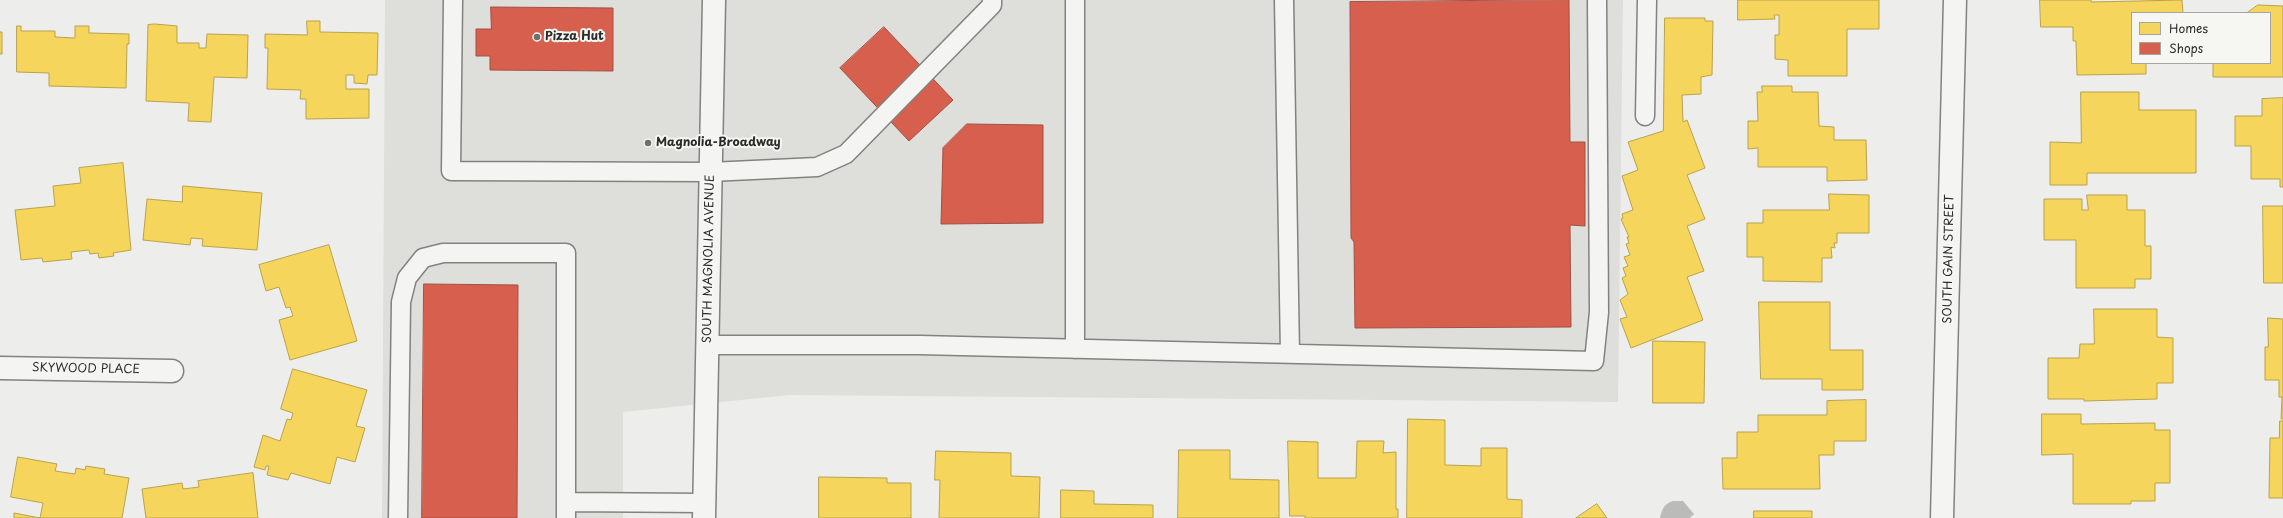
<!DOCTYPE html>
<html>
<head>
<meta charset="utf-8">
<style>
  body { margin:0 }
  #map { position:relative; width:2283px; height:518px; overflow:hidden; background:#ededeb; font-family:"Playpen Sans",sans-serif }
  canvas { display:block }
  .legend { position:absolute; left:2131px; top:12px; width:140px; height:52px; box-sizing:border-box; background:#f6f6f2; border:1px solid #a5a5a2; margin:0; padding:5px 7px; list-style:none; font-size:12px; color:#2b2b2b }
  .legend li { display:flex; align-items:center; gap:8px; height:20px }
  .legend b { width:20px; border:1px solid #a5a5a2 }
</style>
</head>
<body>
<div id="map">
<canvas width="2283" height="518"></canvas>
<ul class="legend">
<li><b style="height:11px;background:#f6d55c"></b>Homes</li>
<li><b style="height:11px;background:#d6604d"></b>Shops</li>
</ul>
</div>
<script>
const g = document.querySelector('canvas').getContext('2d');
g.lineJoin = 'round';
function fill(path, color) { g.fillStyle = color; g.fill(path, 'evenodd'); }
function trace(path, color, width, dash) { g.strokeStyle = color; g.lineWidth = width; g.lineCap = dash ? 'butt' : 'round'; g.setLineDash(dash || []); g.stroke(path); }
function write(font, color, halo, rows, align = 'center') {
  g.font = font + ' "Playpen Sans",sans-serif'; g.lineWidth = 4; g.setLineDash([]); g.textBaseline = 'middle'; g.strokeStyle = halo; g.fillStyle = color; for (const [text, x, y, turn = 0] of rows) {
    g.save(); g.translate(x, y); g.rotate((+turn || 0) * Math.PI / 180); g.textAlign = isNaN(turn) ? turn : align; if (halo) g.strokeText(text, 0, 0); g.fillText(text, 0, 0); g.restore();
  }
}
fill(new Path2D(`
  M 385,0 L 1623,0 L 1618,402 L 790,395 L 623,412 L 623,518 L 382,518 Z`), '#dededb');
fill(new Path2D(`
  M 1673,501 L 1683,501 L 1694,514 L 1690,518 L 1660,518 C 1662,509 1664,504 1673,501 Z`), '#bbbbb9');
const homes = new Path2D(`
  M 1738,0 L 1879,0 L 1879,29 L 1847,29 L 1847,76 L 1788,76 L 1788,60 L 1775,59 L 1775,35 L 1779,35 L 1779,15 L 1774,15 L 1775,19 L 1738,20 Z
  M 2040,0 L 2091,0 L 2091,2 L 2182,0 L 2183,13 L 2132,13 L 2132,63 L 2146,63 L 2146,74 L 2077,75 L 2076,41 L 2073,41 L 2073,27 L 2041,27 Z
  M 2258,5 L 2283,6 L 2283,77 L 2213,77 L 2213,63 L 2270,63 L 2270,13 L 2247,13 Z
  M 1665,18 L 1705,18 L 1705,21 L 1713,21 L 1712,75 L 1701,77 L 1701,94 L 1682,95 L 1683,122 L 1687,120 L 1705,168 L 1687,175 L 1705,219 L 1687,226 L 1704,271 L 1687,277 L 1703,320 L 1631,348 L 1620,319 L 1627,317 L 1620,300 L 1628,294 L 1622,278 L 1626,276 L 1623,268 L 1628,266 L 1624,257 L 1630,255 L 1626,244 L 1629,243 L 1627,237 L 1629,237 L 1621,219 L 1623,218 L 1622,214 L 1633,210 L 1622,176 L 1638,170 L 1628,142 L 1663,131 Z
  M 307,21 L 320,21 L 320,32 L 378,33 L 377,75 L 368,75 L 367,84 L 354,83 L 354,75 L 346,75 L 346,89 L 369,89 L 369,118 L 306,119 L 306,99 L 300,99 L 301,90 L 267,89 L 268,48 L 265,48 L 265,34 L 307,35 Z
  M 155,24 L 177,26 L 177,43 L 199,43 L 199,48 L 206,48 L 207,34 L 248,35 L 247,78 L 214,77 L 211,122 L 188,121 L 189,103 L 146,101 L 148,25 Z
  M 17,26 L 21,26 L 21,31 L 55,31 L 55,37 L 75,38 L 75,26 L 89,26 L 89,33 L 129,34 L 129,44 L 127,44 L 126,88 L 49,86 L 49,73 L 17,72 Z
  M 0,32 L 2,32 L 2,54 L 0,54 Z
  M 1762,86 L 1792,86 L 1792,92 L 1818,92 L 1819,126 L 1834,127 L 1834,140 L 1866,140 L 1867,180 L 1827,181 L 1827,167 L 1758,167 L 1758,148 L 1748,149 L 1748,121 L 1758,121 L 1757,92 L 1762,92 Z
  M 2081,92 L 2139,92 L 2139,110 L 2196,110 L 2196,173 L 2087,173 L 2087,185 L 2050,185 L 2050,142 L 2081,143 Z
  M 2283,98 L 2283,187 L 2280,187 L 2280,179 L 2251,179 L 2251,146 L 2235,146 L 2235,116 L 2262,116 L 2262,99 Z
  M 123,163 L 131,250 L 113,253 L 114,256 L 99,258 L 98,253 L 90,254 L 89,250 L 71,252 L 72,259 L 43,262 L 42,258 L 21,260 L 15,210 L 55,206 L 53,186 L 81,183 L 79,168 Z
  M 183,186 L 262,193 L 257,250 L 202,246 L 203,239 L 191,238 L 190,245 L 143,240 L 147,199 L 182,202 Z
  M 1829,194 L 1869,195 L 1869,233 L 1837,233 L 1837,243 L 1834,243 L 1835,248 L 1831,247 L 1832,258 L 1822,258 L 1822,282 L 1763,281 L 1763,257 L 1747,257 L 1747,223 L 1763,223 L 1763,210 L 1829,210 Z
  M 2087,195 L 2127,195 L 2127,210 L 2145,210 L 2145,246 L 2151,246 L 2151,279 L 2135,279 L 2135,288 L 2076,288 L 2076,240 L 2044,240 L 2044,199 L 2082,199 L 2082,210 L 2088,210 Z
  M 2263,206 L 2283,206 L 2283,283 L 2264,283 Z
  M 329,245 L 357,341 L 290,360 L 279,320 L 293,316 L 290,307 L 286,308 L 279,287 L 266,291 L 259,265 Z
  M 1759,302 L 1830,302 L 1830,350 L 1863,350 L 1863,390 L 1822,390 L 1822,379 L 1761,379 Z
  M 2094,309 L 2157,309 L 2157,337 L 2173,338 L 2173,383 L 2157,383 L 2157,399 L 2084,401 L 2084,399 L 2048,399 L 2048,358 L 2079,358 L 2080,344 L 2094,344 Z
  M 2268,318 L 2283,319 L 2283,419 L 2281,419 L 2282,397 L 2279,397 L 2279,380 L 2265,380 L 2265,347 L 2268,347 Z
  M 1653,341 L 1705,342 L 1704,403 L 1653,403 Z
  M 293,369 L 367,390 L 356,426 L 365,428 L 355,462 L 337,457 L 330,484 L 291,473 L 288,480 L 267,475 L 269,466 L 266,466 L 265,470 L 254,467 L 263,435 L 280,441 L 287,419 L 291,420 L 293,413 L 281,409 Z
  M 1866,400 L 1866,441 L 1834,441 L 1834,455 L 1819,455 L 1820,489 L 1723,489 L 1722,458 L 1737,458 L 1737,432 L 1758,432 L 1758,415 L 1827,415 L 1827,401 Z
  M 2042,414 L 2081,414 L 2081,424 L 2155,423 L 2155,430 L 2170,430 L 2170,483 L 2155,483 L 2155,501 L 2131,501 L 2131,504 L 2073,504 L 2073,454 L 2042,455 Z
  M 1408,419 L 1445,420 L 1445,465 L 1481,466 L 1481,448 L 1507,448 L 1507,499 L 1522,500 L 1522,518 L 1407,518 Z
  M 2280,421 L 2283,421 L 2283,498 L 2269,498 L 2270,438 L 2279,438 Z
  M 1288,441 L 1318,442 L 1318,478 L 1356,478 L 1357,441 L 1384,441 L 1383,453 L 1396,452 L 1396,509 L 1398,509 L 1398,518 L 1305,518 L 1305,516 L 1290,516 Z
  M 1179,450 L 1230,450 L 1230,479 L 1279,480 L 1279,518 L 1178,518 Z
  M 936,451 L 1011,453 L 1011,476 L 1040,477 L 1039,518 L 939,518 L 940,480 L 935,480 Z
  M 18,457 L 57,464 L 55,471 L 75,474 L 76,468 L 85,470 L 86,466 L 105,469 L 104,474 L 129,478 L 122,518 L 14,518 L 14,513 L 40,518 L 43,503 L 11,497 Z
  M 253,473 L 258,518 L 146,518 L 142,489 L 182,483 L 183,489 L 199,487 L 198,481 Z
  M 819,477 L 887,478 L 887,483 L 911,483 L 911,518 L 819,518 Z
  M 1061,490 L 1094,491 L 1094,504 L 1153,505 L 1153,518 L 1061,518 Z
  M 1597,504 L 1607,518 L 1576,518 Z
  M 1754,511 L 1812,511 L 1812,518 L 1754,518 Z`);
fill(homes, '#f6d55c');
trace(homes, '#b9a24d', 1);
const shops = new Path2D(`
  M 1569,0 L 1570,142 L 1585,142 L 1585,226 L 1570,225 L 1571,327 L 1355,328 L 1354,242 L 1351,238 L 1350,2 Z
  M 491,7 L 613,8 L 613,71 L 490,70 L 490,56 L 476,56 L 476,29 L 491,29 Z
  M 884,27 L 953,100 L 909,141 L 840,68 Z
  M 967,124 L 1043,125 L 1043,223 L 941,224 L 943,148 Z
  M 424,284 L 518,285 L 517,518 L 422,518 Z`);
fill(shops, '#d6604d');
trace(shops, '#a35043', 1);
const service = new Path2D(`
  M 453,0 L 451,171 L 710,172 L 817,167 L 846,154 L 992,5 L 992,0
  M 1284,0 L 1290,354
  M 1645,116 L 1647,0
  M 707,345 L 919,345 L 1594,361 L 1599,312 L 1597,0
  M 1075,349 L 1075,0
  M 566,502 L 705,503
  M 398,518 L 401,302 L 407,278 L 423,258 L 443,253 L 566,253 L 566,518`);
const minor = new Path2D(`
  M 0,368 L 172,371
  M 1942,518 L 1955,0`);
const secondary = new Path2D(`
  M 704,518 L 714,0`);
trace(service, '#828281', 21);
trace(minor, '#828281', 25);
trace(secondary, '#828281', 25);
trace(service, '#f4f4f2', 18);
trace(minor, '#f4f4f2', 22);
trace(secondary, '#f4f4f2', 22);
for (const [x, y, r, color] of [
  [537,37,4,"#6f6f6e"],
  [648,143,4,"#6f6f6e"]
]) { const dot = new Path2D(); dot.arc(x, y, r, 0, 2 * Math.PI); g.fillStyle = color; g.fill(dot); trace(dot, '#f6f6f2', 1.5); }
write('bold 12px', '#2b2b2b', '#f6f6f2', [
  ["Pizza Hut",545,37],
  ["Magnolia-Broadway",656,143]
], 'left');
write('12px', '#2b2b2b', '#f6f6f2', [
  ["SOUTH MAGNOLIA AVENUE",709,259,-89],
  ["SOUTH GAIN STREET",1949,259,-89],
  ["SKYWOOD PLACE",86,369,1]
]);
</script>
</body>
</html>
